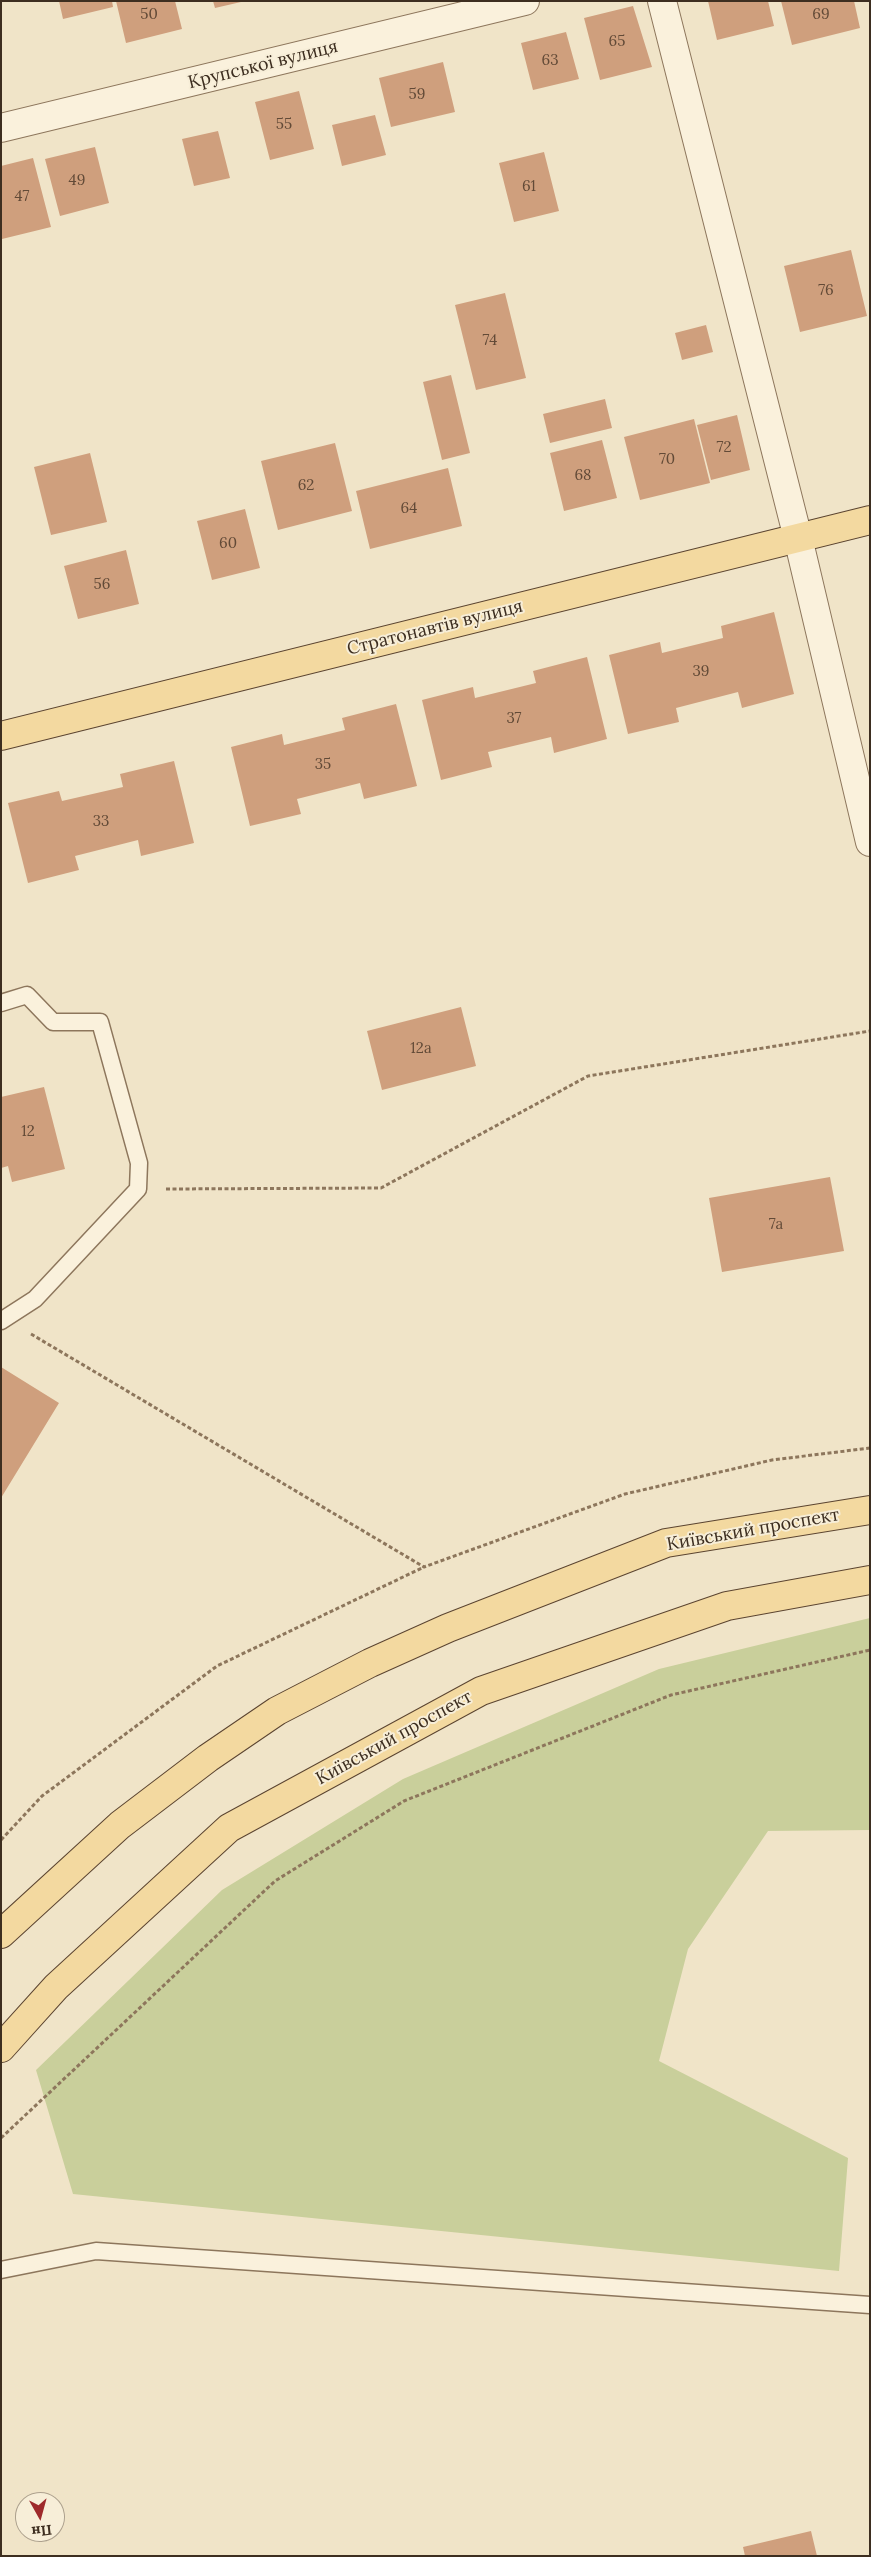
<!DOCTYPE html>
<html>
<head>
<meta charset="utf-8">
<style>
  body { margin:0 }
  #map { position:relative; width:871px; height:2557px; overflow:hidden; background:#f0e4c8; font-family:Lora,serif }
  canvas { display:block }
  .frame { position:absolute; inset:0; border:2px solid #3d2e20; pointer-events:none }
  .north { position:absolute; left:15px; top:2492px; width:50px; height:50px; box-sizing:border-box; background:#f7eed8; border:1px solid #ada18e; border-radius:50%; rotate:173deg; font-size:14px; font-weight:700; line-height:20px; text-align:center; color:#3d2e20 }
  .north::after { content:''; display:block; margin:auto; width:18px; height:22px; background:#9e2a2b; clip-path:polygon(50% 0,100% 100%,50% 72%,0 100%) }
</style>
</head>
<body>
<div id="map">
<canvas width="871" height="2557"></canvas>
<div class="frame"></div>
<div class="north">Пн</div>
</div>
<script>
const g = document.querySelector('canvas').getContext('2d');
g.lineJoin = 'round';
function fill(path, color) { g.fillStyle = color; g.fill(path, 'evenodd'); }
function trace(path, color, width, dash) { g.strokeStyle = color; g.lineWidth = width; g.lineCap = dash ? 'butt' : 'round'; g.setLineDash(dash || []); g.stroke(path); }
function write(font, color, halo, rows, align = 'center') {
  g.font = font + ' Lora,serif'; g.lineWidth = 4; g.setLineDash([]); g.textBaseline = 'middle'; g.strokeStyle = halo; g.fillStyle = color; for (const [text, x, y, turn = 0] of rows) {
    g.save(); g.translate(x, y); g.rotate((+turn || 0) * Math.PI / 180); g.textAlign = isNaN(turn) ? turn : align; if (halo) g.strokeText(text, 0, 0); g.fillText(text, 0, 0); g.restore();
  }
}
fill(new Path2D(`
  M 870,1618 L 870,1830 L 768,1831 L 688,1949 L 659,2061 L 848,2158 L 839,2271 L 73,2194 L 36,2070 L 222,1890 L 403,1779 L 659,1669 Z`), '#c9cf9b');
fill(new Path2D(`
  M 59,1 L 112,1 L 113,7 L 63,19 Z
  M 116,1 L 175,1 L 182,29 L 126,43 Z
  M 213,1 L 241,1 L 241,2 L 215,8 Z
  M 708,1 L 768,1 L 774,26 L 717,40 Z
  M 781,1 L 854,1 L 860,28 L 792,45 Z
  M 633,6 L 652,67 L 600,80 L 584,18 Z
  M 566,32 L 579,79 L 533,90 L 521,43 Z
  M 443,62 L 455,112 L 391,127 L 379,78 Z
  M 299,91 L 314,149 L 270,160 L 255,102 Z
  M 375,115 L 386,155 L 342,166 L 332,125 Z
  M 218,131 L 230,178 L 194,186 L 182,139 Z
  M 95,147 L 109,203 L 60,216 L 45,159 Z
  M 544,152 L 559,211 L 514,222 L 499,163 Z
  M 33,158 L 51,227 L 2,239 L 1,166 Z
  M 851,250 L 867,316 L 800,332 L 784,266 Z
  M 505,293 L 526,378 L 476,390 L 455,305 Z
  M 706,325 L 713,352 L 682,360 L 675,333 Z
  M 451,375 L 470,453 L 442,460 L 423,382 Z
  M 605,399 L 612,428 L 550,443 L 543,414 Z
  M 737,415 L 750,470 L 711,480 L 697,425 Z
  M 694,419 L 710,483 L 640,500 L 624,437 Z
  M 602,440 L 617,498 L 564,511 L 550,453 Z
  M 335,443 L 352,511 L 278,530 L 261,461 Z
  M 90,453 L 107,522 L 51,535 L 34,467 Z
  M 448,468 L 462,526 L 370,549 L 356,491 Z
  M 245,509 L 260,568 L 212,580 L 197,521 Z
  M 126,550 L 139,604 L 78,619 L 64,566 Z
  M 774,612 L 794,694 L 742,708 L 738,692 L 676,708 L 679,722 L 628,734 L 609,655 L 660,642 L 662,653 L 723,638 L 721,626 Z
  M 587,657 L 607,739 L 554,753 L 551,737 L 488,752 L 492,767 L 441,780 L 422,700 L 473,687 L 475,698 L 536,683 L 533,671 Z
  M 396,704 L 417,786 L 364,799 L 360,783 L 297,799 L 301,814 L 250,826 L 231,747 L 282,734 L 284,745 L 345,730 L 342,718 Z
  M 174,761 L 194,843 L 141,856 L 138,840 L 75,856 L 79,870 L 28,883 L 8,803 L 59,791 L 62,801 L 123,787 L 120,774 Z
  M 461,1007 L 476,1066 L 382,1090 L 367,1031 Z
  M 44,1087 L 65,1169 L 12,1182 L 8,1166 L 1,1168 L 1,1097 Z
  M 830,1177 L 844,1251 L 722,1272 L 709,1198 Z
  M 1,1367 L 59,1403 L 1,1498 Z
  M 811,2531 L 817,2556 L 745,2556 L 743,2547 Z`), '#cf9f7d');
const lane = new Path2D(`
  M 1,1003 L 27,995 L 53,1022 L 100,1022 L 139,1163 L 138,1189 L 35,1299 L 1,1321
  M 1,2270 L 96,2251 L 870,2305`);
const street = new Path2D(`
  M 662,1 L 798,538 L 870,842
  M 1,128 L 525,1`);
const primary = new Path2D(`
  M 1,736 L 870,520
  M 1,1934 L 120,1825 L 208,1758 L 277,1711 L 370,1663 L 448,1628 L 666,1543 L 870,1510
  M 1,2048 L 56,1987 L 229,1828 L 481,1691 L 727,1606 L 870,1580`);
trace(lane, '#8d765c', 19);
trace(street, '#8d765c', 30);
trace(primary, '#5b4430', 30);
trace(new Path2D(`
  M 166,1189 L 381,1188 L 588,1076 L 870,1031
  M 31,1334 L 424,1567 L 625,1494 L 772,1460 L 870,1448
  M 1,1840 L 42,1796 L 217,1666 L 424,1567
  M 1,2138 L 275,1881 L 404,1801 L 671,1695 L 870,1650`), '#8d765c', 3, [4, 2.5]);
trace(lane, '#faf1dc', 16);
trace(street, '#faf1dc', 28);
trace(primary, '#f3d9a0', 28);
write('15px', '#624a37', null, [
  ["50",149,15],
  ["69",821,15],
  ["65",617,42],
  ["63",550,61],
  ["59",417,95],
  ["55",284,125],
  ["49",77,181],
  ["61",529,187],
  ["47",22,197],
  ["76",826,291],
  ["74",490,341],
  ["72",724,448],
  ["70",667,460],
  ["68",583,476],
  ["62",306,486],
  ["64",409,509],
  ["60",228,544],
  ["56",102,585],
  ["39",701,672],
  ["37",514,719],
  ["35",323,765],
  ["33",101,822],
  ["12а",421,1049],
  ["12",28,1132],
  ["7а",776,1225]
]);
write('18px', '#3d2e20', '#f7eed8', [
  ["Крупської вулиця",263,65,-14],
  ["Стратонавтів вулиця",435,628,-14],
  ["Київський проспект",753,1530,-10],
  ["Київський проспект",394,1738,-29]
]);
</script>
</body>
</html>
